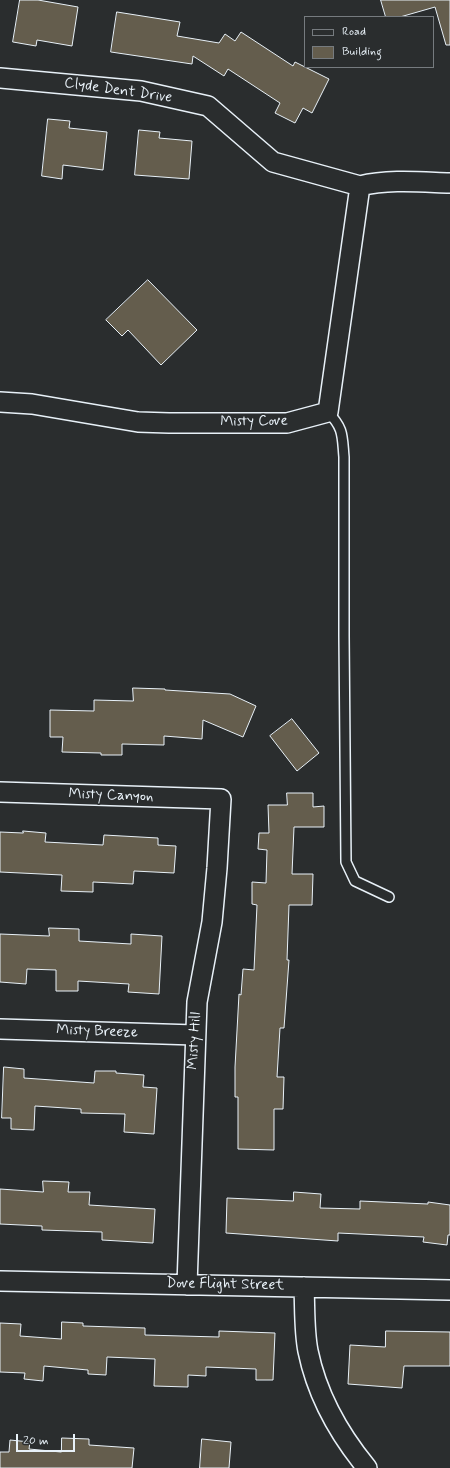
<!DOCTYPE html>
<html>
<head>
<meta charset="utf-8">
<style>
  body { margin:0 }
  #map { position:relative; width:450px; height:1468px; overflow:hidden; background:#2a2d2e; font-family:Mynerve,sans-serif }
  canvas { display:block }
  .legend { position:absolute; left:304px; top:16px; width:130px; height:52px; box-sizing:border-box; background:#2a2d2e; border:1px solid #767b7f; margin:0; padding:5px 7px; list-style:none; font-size:12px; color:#e8f1f8 }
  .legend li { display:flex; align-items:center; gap:8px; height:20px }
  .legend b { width:20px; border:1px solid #767b7f }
  .scale { position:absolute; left:16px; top:1434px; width:59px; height:18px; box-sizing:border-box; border:2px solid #e8f1f8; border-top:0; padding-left:5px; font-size:12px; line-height:14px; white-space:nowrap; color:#e8f1f8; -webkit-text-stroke:3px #2a2d2e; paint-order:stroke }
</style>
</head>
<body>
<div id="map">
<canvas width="450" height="1468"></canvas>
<ul class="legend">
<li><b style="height:5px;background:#2a2d2e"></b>Road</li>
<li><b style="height:11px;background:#645d4d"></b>Building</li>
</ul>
<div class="scale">20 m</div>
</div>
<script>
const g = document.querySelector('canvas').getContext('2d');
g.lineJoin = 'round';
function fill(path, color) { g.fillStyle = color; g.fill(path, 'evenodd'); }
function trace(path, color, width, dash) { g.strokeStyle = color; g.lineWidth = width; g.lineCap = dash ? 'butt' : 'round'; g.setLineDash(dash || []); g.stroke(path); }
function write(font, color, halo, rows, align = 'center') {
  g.font = font + ' Mynerve,sans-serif'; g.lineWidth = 3; g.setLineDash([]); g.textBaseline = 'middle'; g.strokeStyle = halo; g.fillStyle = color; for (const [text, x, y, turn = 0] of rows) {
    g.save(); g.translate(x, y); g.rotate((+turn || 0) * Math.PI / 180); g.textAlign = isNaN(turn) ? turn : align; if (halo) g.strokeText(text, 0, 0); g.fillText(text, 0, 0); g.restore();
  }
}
const building = new Path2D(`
  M 20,0 L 38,0 L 78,7 L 72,46 L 37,40 L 36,46 L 13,42 Z
  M 381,0 L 450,0 L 450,45 L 446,45 L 435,7 L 400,17 L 386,17 Z
  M 117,12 L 180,22 L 177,36 L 219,43 L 225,34 L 235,41 L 241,32 L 293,66 L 295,62 L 329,79 L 312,113 L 303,108 L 295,123 L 275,113 L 280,103 L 228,69 L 224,76 L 193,56 L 192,64 L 111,52 Z
  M 48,119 L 70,121 L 69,128 L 107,132 L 103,170 L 63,165 L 62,179 L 42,176 Z
  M 139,130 L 160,132 L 159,138 L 192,141 L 189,179 L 135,175 Z
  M 148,280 L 197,330 L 161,365 L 128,330 L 122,336 L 106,320 Z
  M 133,688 L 165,689 L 165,690 L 230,694 L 256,706 L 243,737 L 203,720 L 202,739 L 164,736 L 164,745 L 122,744 L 122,755 L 101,755 L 101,753 L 62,752 L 63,737 L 50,737 L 50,710 L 94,711 L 94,700 L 133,701 Z
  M 292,719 L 319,753 L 297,771 L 270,736 Z
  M 287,793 L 313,793 L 313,807 L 324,806 L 324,827 L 294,827 L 292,874 L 313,874 L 312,905 L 289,905 L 287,960 L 289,960 L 284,1028 L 280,1028 L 277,1077 L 284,1077 L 283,1109 L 274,1109 L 274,1150 L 238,1149 L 238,1097 L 235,1097 L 235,1067 L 239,994 L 241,995 L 243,969 L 254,970 L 257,905 L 252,904 L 252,882 L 266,883 L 267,850 L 258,849 L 259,833 L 269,833 L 268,805 L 287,805 Z
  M 23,831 L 46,833 L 45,842 L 103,845 L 104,835 L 158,838 L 158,845 L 176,846 L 174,873 L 134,871 L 133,884 L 93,882 L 93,892 L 61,891 L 62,875 L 0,872 L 0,832 L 23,833 Z
  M 49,928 L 79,929 L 79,941 L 131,944 L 131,934 L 162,936 L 159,994 L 128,992 L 129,984 L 78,981 L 78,991 L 56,991 L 56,970 L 27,969 L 26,984 L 0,982 L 0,934 L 49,936 Z
  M 4,1067 L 24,1069 L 24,1078 L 94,1083 L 95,1071 L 116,1071 L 116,1073 L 144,1075 L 143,1087 L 157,1088 L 154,1134 L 124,1132 L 125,1114 L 81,1113 L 81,1109 L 35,1106 L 34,1130 L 11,1129 L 11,1118 L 2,1118 Z
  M 43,1181 L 69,1182 L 68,1192 L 90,1192 L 89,1205 L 155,1209 L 153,1243 L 102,1240 L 102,1232 L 42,1230 L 42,1226 L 0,1224 L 0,1189 L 43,1192 Z
  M 294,1192 L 321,1194 L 320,1208 L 360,1209 L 360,1201 L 428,1204 L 428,1202 L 450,1205 L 450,1235 L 448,1235 L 447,1245 L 423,1242 L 424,1237 L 338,1233 L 338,1241 L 226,1233 L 227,1198 L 293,1201 Z
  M 62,1322 L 83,1323 L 83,1326 L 145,1328 L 145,1335 L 219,1337 L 219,1331 L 275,1333 L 273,1380 L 256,1380 L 256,1369 L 206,1367 L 206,1376 L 188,1375 L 188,1387 L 154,1386 L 155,1359 L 107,1357 L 106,1375 L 88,1374 L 88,1370 L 44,1366 L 43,1381 L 24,1379 L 25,1373 L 0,1372 L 0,1323 L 21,1324 L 20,1336 L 61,1339 Z
  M 386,1331 L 450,1332 L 450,1366 L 404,1366 L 402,1388 L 348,1384 L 350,1345 L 385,1347 Z
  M 62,1438 L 89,1439 L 89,1445 L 134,1448 L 132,1468 L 0,1468 L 0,1452 L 9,1452 L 10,1440 L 30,1442 L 29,1449 L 61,1452 Z
  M 202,1439 L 231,1442 L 229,1468 L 200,1468 Z`);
fill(building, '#645d4d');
trace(building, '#e8f1f8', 1);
const service = new Path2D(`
  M 328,412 C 344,429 342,435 344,457 L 344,636 L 346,862 L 355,881 L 389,897`);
const minor = new Path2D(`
  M 0,78 L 141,91 L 208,106 L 273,162 L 360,186 C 389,179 420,182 450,183
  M 0,402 L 32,404 L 138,422 L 169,423 L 287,423 L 328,412 L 360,186
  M 0,792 L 221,799 L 217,868 L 212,922 L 197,1002 L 187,1285
  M 0,1029 L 195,1035
  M 0,1281 L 450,1290
  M 304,1287 C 305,1308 304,1331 308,1351 C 317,1395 339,1434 367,1468`);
trace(service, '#e8f1f8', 12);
trace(minor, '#e8f1f8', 22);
trace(service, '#2a2d2e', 9);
trace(minor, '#2a2d2e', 19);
write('15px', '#e8f1f8', '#2a2d2e', [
  ["Clyde Dent Drive",118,91,8],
  ["Misty Cove",254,422,-1],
  ["Misty Canyon",111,796,2],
  ["Misty Breeze",97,1032,2],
  ["Misty Hill",195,1041,-87],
  ["Dove Flight Street",225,1285,1]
]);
</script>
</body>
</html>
